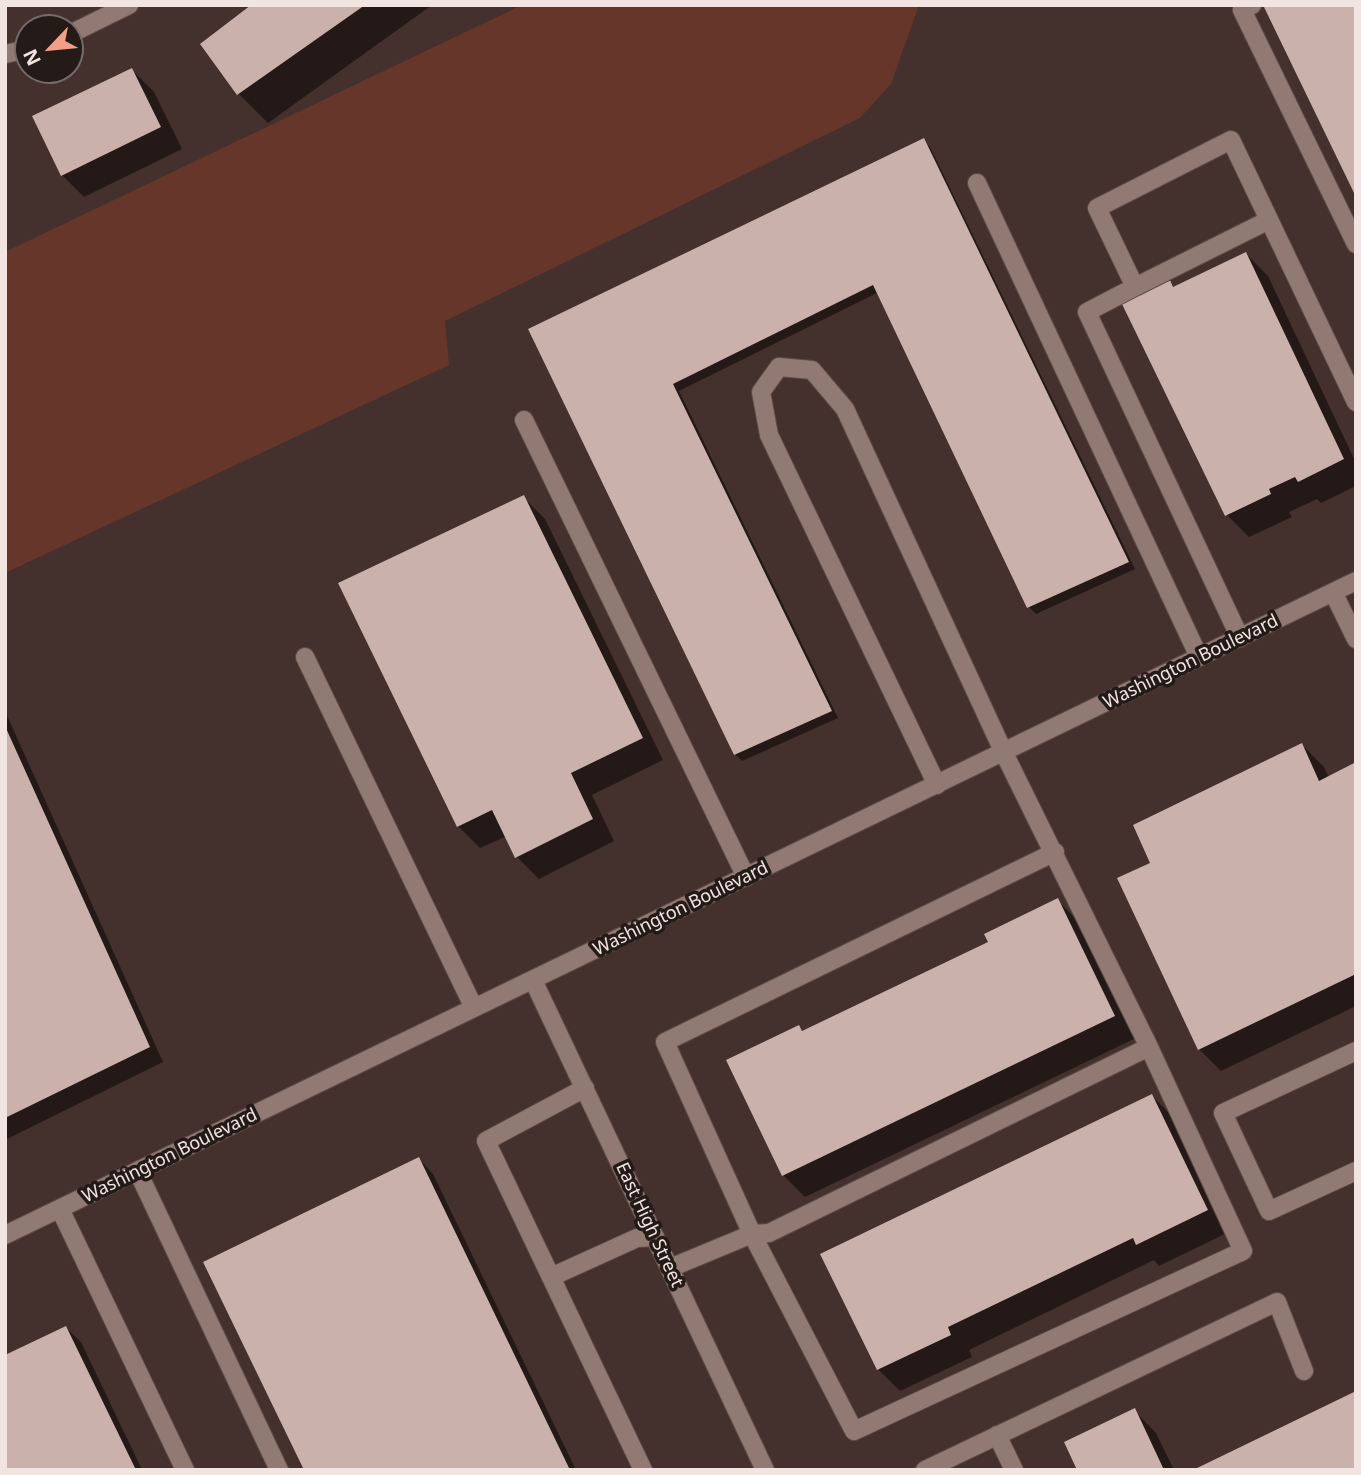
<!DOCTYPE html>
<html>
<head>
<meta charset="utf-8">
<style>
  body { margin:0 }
  #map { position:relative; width:1361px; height:1475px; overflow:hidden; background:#44302c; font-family:"Noto Sans",sans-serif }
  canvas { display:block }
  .frame { position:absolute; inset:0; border:7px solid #f2e4e1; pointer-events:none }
  .north { position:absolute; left:14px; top:14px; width:70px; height:70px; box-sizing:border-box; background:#241b19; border:2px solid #766b69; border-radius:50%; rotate:244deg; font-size:19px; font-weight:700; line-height:28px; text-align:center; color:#f2e4e1 }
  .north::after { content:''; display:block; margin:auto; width:24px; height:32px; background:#f49e89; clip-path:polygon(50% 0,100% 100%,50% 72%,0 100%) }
</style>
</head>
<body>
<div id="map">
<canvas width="1361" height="1475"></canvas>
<div class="frame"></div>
<div class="north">N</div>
</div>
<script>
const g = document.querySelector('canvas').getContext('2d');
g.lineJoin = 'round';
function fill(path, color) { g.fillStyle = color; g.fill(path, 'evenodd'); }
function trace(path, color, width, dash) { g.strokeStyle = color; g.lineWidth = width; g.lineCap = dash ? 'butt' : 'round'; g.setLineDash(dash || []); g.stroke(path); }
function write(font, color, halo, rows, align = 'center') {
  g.font = font + ' "Noto Sans",sans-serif'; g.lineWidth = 7; g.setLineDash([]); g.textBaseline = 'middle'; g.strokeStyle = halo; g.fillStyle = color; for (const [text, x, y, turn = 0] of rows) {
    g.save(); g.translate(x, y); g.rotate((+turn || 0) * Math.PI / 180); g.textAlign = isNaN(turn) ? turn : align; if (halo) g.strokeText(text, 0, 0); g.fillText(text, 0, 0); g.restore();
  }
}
fill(new Path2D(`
  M 522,5 L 919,5 L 891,84 L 860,118 L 445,321 L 449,365 L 5,573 L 5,252 Z`), '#67362b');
fill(new Path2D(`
  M 256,5 L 432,5 L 268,123 L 239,94 L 202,44 Z
  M 132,70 L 154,92 L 182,149 L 84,197 L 62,175 Z
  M 923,140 L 930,147 L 1135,569 L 1036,614 L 1029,607 L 879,292 L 679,391 L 838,718 L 742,761 L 735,754 L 530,329 Z
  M 1246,254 L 1268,276 L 1356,463 L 1356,486 L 1321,503 L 1317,499 L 1289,512 L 1292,517 L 1249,537 L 1227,515 L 1169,283 L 1175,288 Z
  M 523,497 L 545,519 L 663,760 L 592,795 L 614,841 L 539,879 L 517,857 L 507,836 L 480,848 L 458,826 Z
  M 5,711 L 163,1062 L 5,1140 Z
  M 1302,745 L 1324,767 L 1329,778 L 1356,765 L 1356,1006 L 1221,1071 L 1199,1049 L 1152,863 Z
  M 1058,901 L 1080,923 L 1136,1038 L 805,1197 L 783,1175 L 799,1027 L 804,1032 L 990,942 Z
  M 1152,1096 L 1174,1118 L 1229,1232 L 1159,1266 L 1154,1260 L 969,1350 L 972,1357 L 900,1391 L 878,1369 L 822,1255 Z
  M 419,1159 L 433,1174 L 576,1470 L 306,1470 Z
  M 66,1328 L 81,1342 L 142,1470 L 5,1470 Z
  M 1354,1394 L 1356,1396 L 1356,1470 Z
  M 1134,1410 L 1156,1433 L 1174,1470 L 1079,1470 Z`), '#0007');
fill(new Path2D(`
  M 251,5 L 365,5 L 237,95 L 200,44 Z
  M 1263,5 L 1356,5 L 1356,197 Z
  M 132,68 L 161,127 L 61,176 L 32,116 Z
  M 924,138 L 1129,562 L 1027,608 L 873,285 L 673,384 L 832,711 L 734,755 L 528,329 Z
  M 1246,252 L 1344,459 L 1298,482 L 1295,477 L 1269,489 L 1271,494 L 1225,516 L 1122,304 L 1170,280 L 1173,287 Z
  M 524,495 L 643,738 L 571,773 L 593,819 L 515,858 L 492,810 L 457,827 L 338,583 Z
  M 5,726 L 150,1047 L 5,1118 Z
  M 1302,743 L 1319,781 L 1356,762 L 1356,974 L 1198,1050 L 1117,878 L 1150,863 L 1133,825 Z
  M 1058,898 L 1115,1016 L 782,1176 L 726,1060 L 799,1025 L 802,1031 L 988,942 L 984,934 Z
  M 1152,1094 L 1208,1210 L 1136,1245 L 1133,1238 L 948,1327 L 951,1335 L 877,1370 L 820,1254 Z
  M 419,1157 L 570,1470 L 304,1470 L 203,1262 Z
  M 66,1326 L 136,1470 L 5,1470 L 5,1355 Z
  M 1354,1392 L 1356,1470 L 1193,1470 Z
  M 1135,1408 L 1164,1470 L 1077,1470 L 1064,1442 Z`), '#cbb1ab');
const minor = new Path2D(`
  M 1252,5 L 1242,10 L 1356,244
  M 70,34 L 129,5
  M 5,54 L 28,49
  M 977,183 L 1199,657
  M 1269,220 L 1135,287 L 1097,208 L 1231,140 L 1356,402
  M 1135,287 L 1087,312 L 1240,638
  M 524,420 L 746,877
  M 1333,592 L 1356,639
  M 305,657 L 474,1008
  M 1055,852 L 665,1042 L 752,1234 L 854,1431 L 1243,1251 L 1149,1047
  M 533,980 L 765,1470
  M 1356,1051 L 1223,1113 L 1269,1211 L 1356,1171
  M 585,1088 L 486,1141 L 643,1470
  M 138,1172 L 279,1470
  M 60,1209 L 185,1470
  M 5,1235 L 1356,581
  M 670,1268 L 752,1234 L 769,1233 L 1149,1047 L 1004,753 L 845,409 L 812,370 L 779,367 L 761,392 L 769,435 L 937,785
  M 551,1277 L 637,1238 L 655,1237
  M 997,1435 L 1014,1470
  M 925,1470 L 1277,1302 L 1304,1371`);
trace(minor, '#5e4d49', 20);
trace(minor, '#927a74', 18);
write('18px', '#f2e4e1', '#241b19', [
  ["Washington Boulevard",1191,662,-26],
  ["Washington Boulevard",681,909,-26],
  ["Washington Boulevard",170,1156,-26],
  ["East High Street",649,1225,65]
]);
</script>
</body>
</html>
